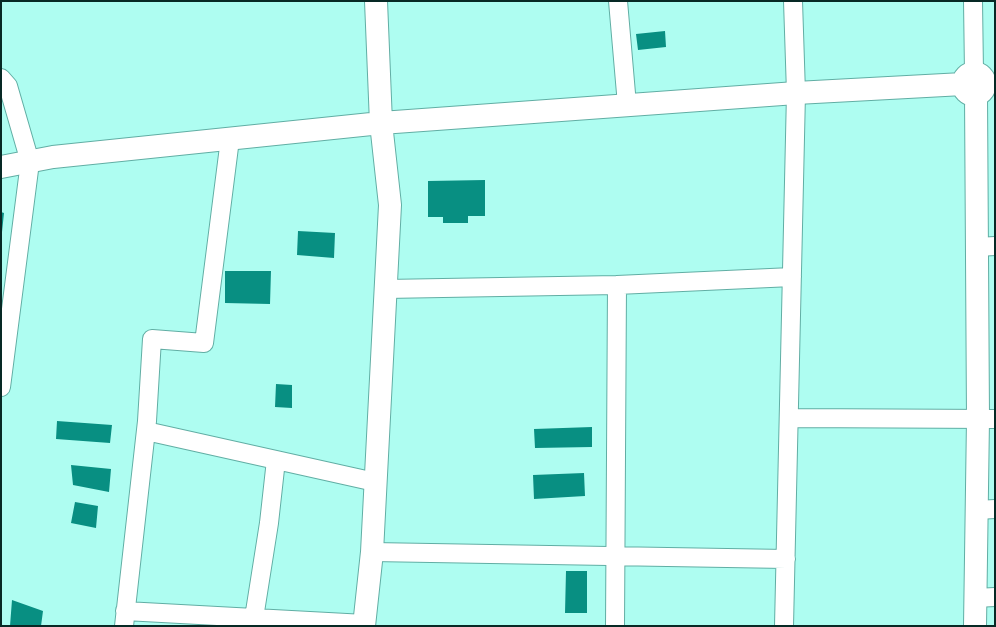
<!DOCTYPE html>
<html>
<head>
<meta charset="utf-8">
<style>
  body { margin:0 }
  #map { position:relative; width:996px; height:627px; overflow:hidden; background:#aefdf1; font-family:Roboto,sans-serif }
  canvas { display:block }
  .frame { position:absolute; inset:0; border:2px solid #072925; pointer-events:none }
</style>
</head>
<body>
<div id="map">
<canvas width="996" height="627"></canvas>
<div class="frame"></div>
</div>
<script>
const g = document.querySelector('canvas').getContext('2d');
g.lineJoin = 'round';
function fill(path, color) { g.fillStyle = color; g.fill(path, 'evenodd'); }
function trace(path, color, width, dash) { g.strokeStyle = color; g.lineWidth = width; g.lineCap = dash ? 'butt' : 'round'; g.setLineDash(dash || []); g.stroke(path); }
fill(new Path2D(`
  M 665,31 L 666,47 L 638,50 L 636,34 Z
  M 485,180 L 485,216 L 468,216 L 468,223 L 443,223 L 443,217 L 428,217 L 428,181 Z
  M 1,212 L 4,213 L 2,232 L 1,232 Z
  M 298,231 L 335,233 L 334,258 L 297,255 Z
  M 225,271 L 271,271 L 270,304 L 225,303 Z
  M 276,384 L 292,385 L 292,408 L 275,407 Z
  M 57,421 L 112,425 L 110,443 L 56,439 Z
  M 592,427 L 592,447 L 535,448 L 534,429 Z
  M 71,465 L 111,469 L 109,492 L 73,485 Z
  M 584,473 L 585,496 L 534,499 L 533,475 Z
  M 75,502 L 98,506 L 96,528 L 71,523 Z
  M 566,571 L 587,571 L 587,613 L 565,613 Z
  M 12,600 L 43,611 L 41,626 L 10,626 Z`), '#088f82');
const street = new Path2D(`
  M 618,1 L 627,105
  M 973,1 L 974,73
  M 1,78 L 8,86 L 30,162 L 1,387
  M 977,247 L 995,246
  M 385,289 L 617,285
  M 789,418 L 995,419
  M 146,431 L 375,482
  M 977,510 L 995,509
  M 372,552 L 786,559
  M 975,598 L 995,597
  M 125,611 L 365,624
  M 254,618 L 269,523 L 276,460
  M 124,626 L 147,421 L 152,339 L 204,343 L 230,139
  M 615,626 L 617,285 L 792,277
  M 784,626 L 796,93 L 793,1`);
const secondary = new Path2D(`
  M963 84a11 11 0 1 1 22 0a11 11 0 1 1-22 0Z
  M 1,167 L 53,157 L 381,123 L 796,93 L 963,84
  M 364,626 L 372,552 L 390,205 L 381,123 L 376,1
  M 975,626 L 978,419 L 976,95`);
trace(street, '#61aea4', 20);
trace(secondary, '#61aea4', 24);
trace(street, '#fff', 18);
trace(secondary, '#fff', 22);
</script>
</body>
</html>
